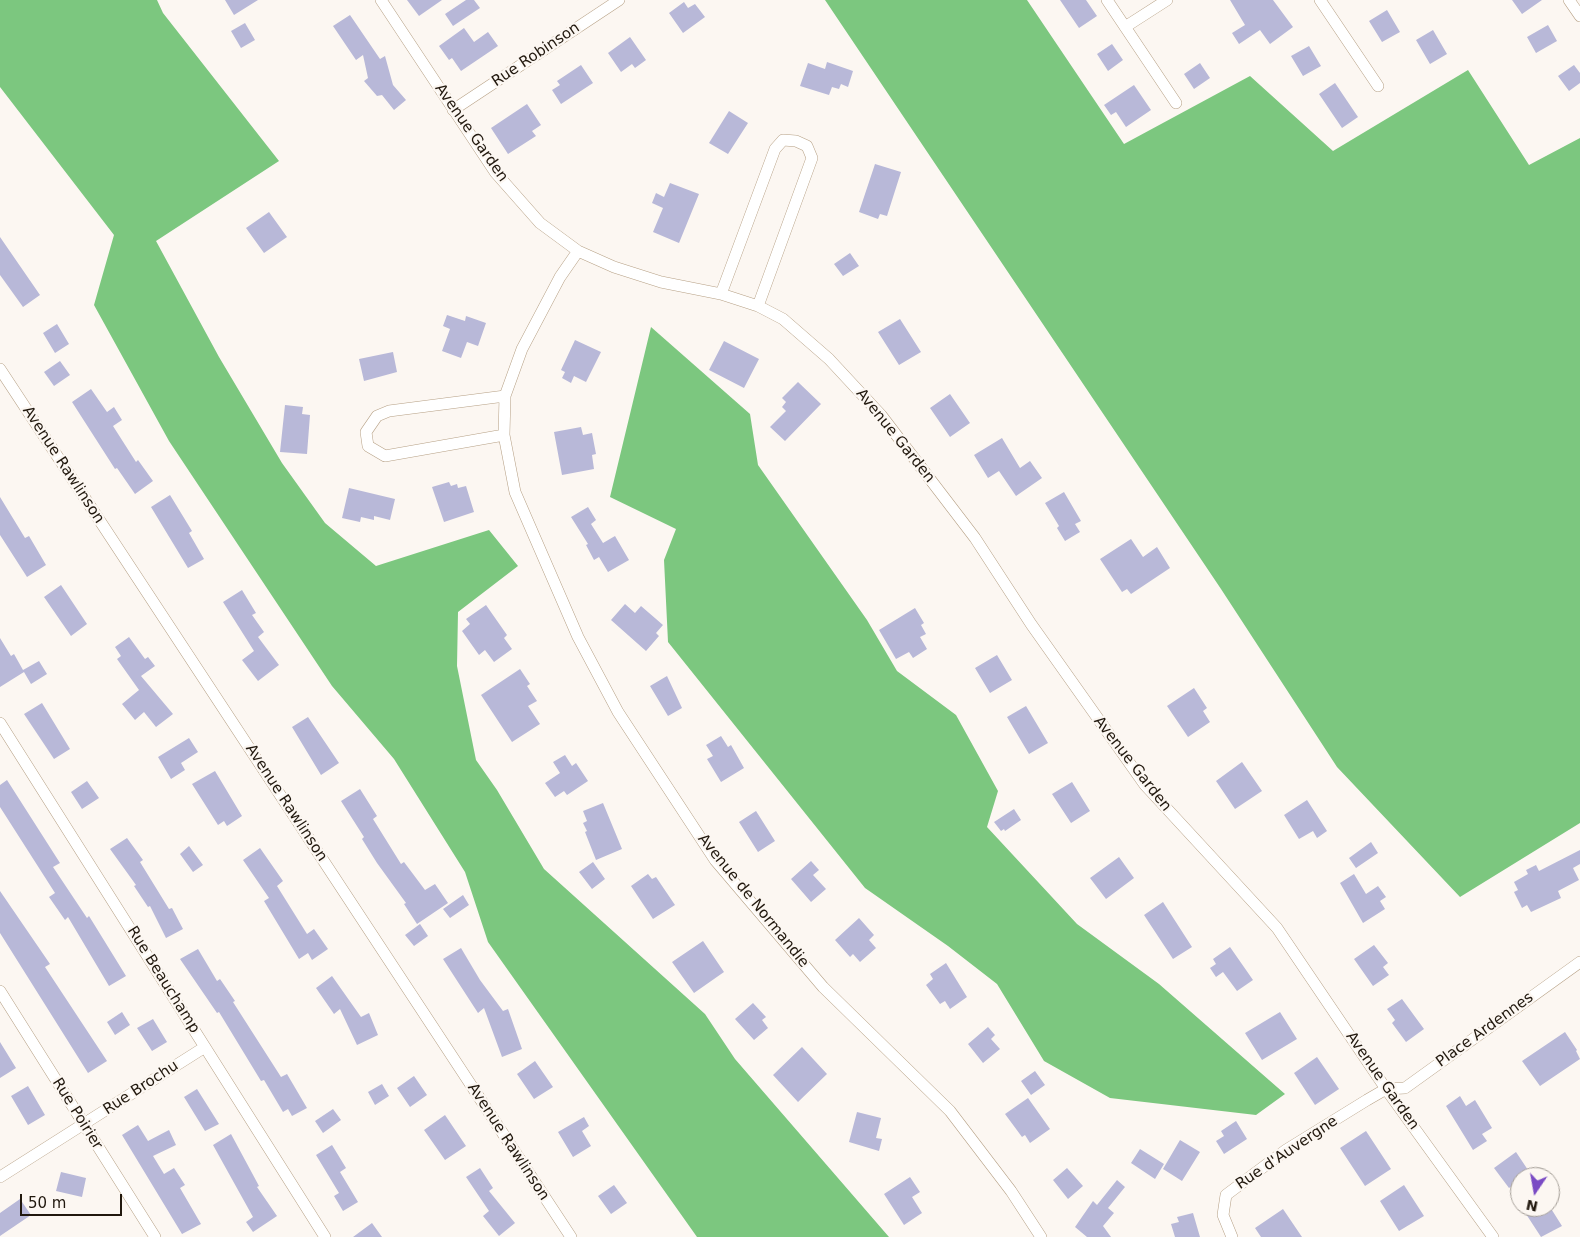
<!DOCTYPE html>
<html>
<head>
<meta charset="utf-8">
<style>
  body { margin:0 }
  #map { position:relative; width:1580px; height:1237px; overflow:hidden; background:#fcf7f2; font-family:"DejaVu Sans",sans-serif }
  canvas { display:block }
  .north { position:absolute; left:1510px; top:1167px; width:50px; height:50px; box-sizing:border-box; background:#fcf7f2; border:1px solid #a49e97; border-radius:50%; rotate:192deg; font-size:14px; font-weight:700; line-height:20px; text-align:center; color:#21180e }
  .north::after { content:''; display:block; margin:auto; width:18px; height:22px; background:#7a4bc4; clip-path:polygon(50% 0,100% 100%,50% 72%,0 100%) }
  .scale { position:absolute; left:20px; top:1194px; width:102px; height:22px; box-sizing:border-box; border:2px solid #21180e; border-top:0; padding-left:6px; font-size:15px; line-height:18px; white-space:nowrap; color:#21180e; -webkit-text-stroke:4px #fcf7f2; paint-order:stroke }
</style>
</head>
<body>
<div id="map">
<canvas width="1580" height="1237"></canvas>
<div class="north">N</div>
<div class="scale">50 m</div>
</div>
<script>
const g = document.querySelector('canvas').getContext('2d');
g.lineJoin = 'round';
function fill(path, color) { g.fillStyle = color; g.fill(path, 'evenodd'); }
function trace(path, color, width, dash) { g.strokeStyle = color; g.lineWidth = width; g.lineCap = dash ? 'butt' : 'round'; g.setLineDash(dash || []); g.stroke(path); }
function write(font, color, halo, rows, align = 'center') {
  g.font = font + ' "DejaVu Sans",sans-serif'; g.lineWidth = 4.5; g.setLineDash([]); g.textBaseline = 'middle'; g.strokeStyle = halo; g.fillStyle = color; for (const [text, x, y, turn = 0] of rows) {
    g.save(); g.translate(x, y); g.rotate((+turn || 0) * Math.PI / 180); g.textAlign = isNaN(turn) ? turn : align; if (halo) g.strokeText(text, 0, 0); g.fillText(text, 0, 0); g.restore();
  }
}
fill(new Path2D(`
  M 0,0 L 157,0 L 163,13 L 279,161 L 156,241 L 219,357 L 282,463 L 325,523 L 376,566 L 489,530 L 518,566 L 458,612 L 457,666 L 476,760 L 497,790 L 544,869 L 705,1014 L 735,1059 L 889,1237 L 697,1237 L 488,942 L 465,872 L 394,759 L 332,686 L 169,441 L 94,305 L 114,235 L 0,87 Z
  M 825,0 L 1027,0 L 1124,144 L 1250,76 L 1333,151 L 1468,70 L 1529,165 L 1580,138 L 1580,823 L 1460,897 L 1337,767 L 1221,589 Z
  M 651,327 L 750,414 L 758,465 L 867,620 L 897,671 L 956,715 L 998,791 L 987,827 L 1077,924 L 1159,984 L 1285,1094 L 1256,1115 L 1110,1098 L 1044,1061 L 997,984 L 948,946 L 865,888 L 668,642 L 664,560 L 676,529 L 610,497 Z`), '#7cc77f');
fill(new Path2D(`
  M 225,0 L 258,0 L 234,15 Z
  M 407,0 L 442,0 L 419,16 Z
  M 466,0 L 474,0 L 480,8 L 453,26 L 445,14 Z
  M 1060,0 L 1086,0 L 1097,16 L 1079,28 Z
  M 1230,0 L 1273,0 L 1293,27 L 1270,44 L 1260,30 L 1239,44 L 1232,33 L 1245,25 Z
  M 1512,0 L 1542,0 L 1522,14 Z
  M 684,2 L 688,8 L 695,4 L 705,17 L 683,33 L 669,13 Z
  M 1387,10 L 1400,32 L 1382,42 L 1369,21 Z
  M 350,15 L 380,59 L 385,56 L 393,85 L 406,100 L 394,110 L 382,95 L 377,96 L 364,81 L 368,78 L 363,55 L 356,60 L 333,26 Z
  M 245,23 L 255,40 L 241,48 L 231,31 Z
  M 1548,25 L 1557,41 L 1536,53 L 1527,37 Z
  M 464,28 L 474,42 L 488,32 L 498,46 L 461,71 L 452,58 L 449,60 L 439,46 Z
  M 1433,30 L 1447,54 L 1430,64 L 1416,40 Z
  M 630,37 L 646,60 L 635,68 L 632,64 L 621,72 L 608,53 Z
  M 1112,44 L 1123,60 L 1108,71 L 1097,54 Z
  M 1309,46 L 1321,66 L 1303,76 L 1291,56 Z
  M 827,62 L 853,71 L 848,87 L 841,84 L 839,89 L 832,87 L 829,95 L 800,86 L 808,63 L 825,69 Z
  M 1200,63 L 1210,78 L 1194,89 L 1184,74 Z
  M 581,65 L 593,83 L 561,104 L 552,90 L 560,85 L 557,81 Z
  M 1574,65 L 1580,73 L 1580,83 L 1569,91 L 1558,76 Z
  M 1335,83 L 1358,117 L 1342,128 L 1319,94 Z
  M 1134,85 L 1151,110 L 1126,127 L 1116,112 L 1111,115 L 1104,105 Z
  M 527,104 L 541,125 L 532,131 L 536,136 L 508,154 L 491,128 Z
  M 729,111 L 748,123 L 728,154 L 709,143 Z
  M 875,164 L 901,172 L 887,216 L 880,214 L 878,219 L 859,212 Z
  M 670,183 L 699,194 L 679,243 L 653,232 L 663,208 L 652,203 L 656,193 L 664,197 Z
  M 269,212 L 287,237 L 264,253 L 246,228 Z
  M 0,237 L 40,295 L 23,307 L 0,275 Z
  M 850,253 L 859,266 L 843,276 L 834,264 Z
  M 447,315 L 465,321 L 466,316 L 486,323 L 478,346 L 467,342 L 461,358 L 442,351 L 450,329 L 443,326 Z
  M 900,319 L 921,352 L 899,365 L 878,332 Z
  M 57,324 L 69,344 L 55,353 L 43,333 Z
  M 575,340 L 601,352 L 586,382 L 574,376 L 571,383 L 562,378 L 565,372 L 561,370 Z
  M 724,341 L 759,359 L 744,388 L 709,370 Z
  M 393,352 L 397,372 L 364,381 L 359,359 Z
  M 60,361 L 70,375 L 54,386 L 44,372 Z
  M 798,382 L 821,404 L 785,441 L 770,427 L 786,411 L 782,407 L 786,402 L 782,398 Z
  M 91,389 L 107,412 L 114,407 L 122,420 L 113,426 L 136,462 L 138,460 L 153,481 L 135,494 L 117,468 L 115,469 L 72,402 Z
  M 950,394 L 970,423 L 950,437 L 930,408 Z
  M 285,405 L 303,407 L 302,414 L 310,415 L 307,454 L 280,452 Z
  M 581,427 L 583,435 L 592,433 L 596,454 L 592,455 L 594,469 L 562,475 L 554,432 Z
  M 1002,438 L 1020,468 L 1030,461 L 1042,478 L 1016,496 L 999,471 L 988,478 L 974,455 Z
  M 449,482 L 451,486 L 457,484 L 458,488 L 466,486 L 474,512 L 444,522 L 432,487 Z
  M 349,488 L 395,499 L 390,520 L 374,516 L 374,520 L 361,517 L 360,522 L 342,518 Z
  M 1064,492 L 1081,521 L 1075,524 L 1080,532 L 1065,541 L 1057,528 L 1059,526 L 1045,503 Z
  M 170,495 L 192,531 L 189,533 L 204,559 L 188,568 L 151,507 Z
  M 0,497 L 25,538 L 29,536 L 46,565 L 27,577 L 0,535 Z
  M 588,507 L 596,520 L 591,524 L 603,543 L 615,536 L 629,560 L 608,572 L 599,557 L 594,560 L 586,545 L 588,544 L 571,517 Z
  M 1131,539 L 1143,557 L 1157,547 L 1170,568 L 1131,594 L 1127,589 L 1122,592 L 1100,559 Z
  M 61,585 L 87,624 L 71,636 L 44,597 Z
  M 242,590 L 256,613 L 252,615 L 264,632 L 258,637 L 279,665 L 258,681 L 242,660 L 254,651 L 223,602 Z
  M 625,604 L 635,613 L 641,606 L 663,625 L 656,633 L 659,636 L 646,651 L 611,620 Z
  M 486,605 L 507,635 L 504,638 L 512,649 L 494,662 L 485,650 L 479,655 L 462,631 L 470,624 L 466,619 Z
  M 915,608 L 924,623 L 921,625 L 926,634 L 920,637 L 927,649 L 913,658 L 909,652 L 896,659 L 879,630 Z
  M 129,637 L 145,659 L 148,657 L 155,666 L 141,676 L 173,714 L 156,727 L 144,712 L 135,720 L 122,704 L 139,690 L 117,659 L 121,656 L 115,647 Z
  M 0,638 L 11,656 L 14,654 L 23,670 L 39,661 L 47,674 L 31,684 L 24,672 L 0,687 Z
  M 997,655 L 1012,680 L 990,693 L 975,668 Z
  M 520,669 L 530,684 L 527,686 L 537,701 L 528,706 L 540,724 L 512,742 L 481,695 Z
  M 667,676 L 682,708 L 668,716 L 650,686 Z
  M 1194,688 L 1207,708 L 1203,711 L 1210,722 L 1188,737 L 1167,706 Z
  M 42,703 L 70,749 L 54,759 L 24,714 Z
  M 1026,706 L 1048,743 L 1029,754 L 1007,717 Z
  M 308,717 L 339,763 L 321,775 L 292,727 Z
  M 721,736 L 728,747 L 731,745 L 744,768 L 721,782 L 707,759 L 713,756 L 706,745 Z
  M 189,738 L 198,752 L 181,763 L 185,770 L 171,779 L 158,757 Z
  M 565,755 L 572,766 L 576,763 L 588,781 L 567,795 L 564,791 L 555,797 L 545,783 L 560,773 L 553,762 Z
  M 1242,762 L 1262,791 L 1235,809 L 1216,781 Z
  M 215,771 L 242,816 L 227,826 L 224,821 L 218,825 L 192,784 Z
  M 7,780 L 60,863 L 53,867 L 87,918 L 89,916 L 126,976 L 109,986 L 68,917 L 65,920 L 49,897 L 55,893 L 0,807 L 0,785 Z
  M 87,781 L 99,798 L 82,809 L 71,792 Z
  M 1072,782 L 1090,811 L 1071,823 L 1052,794 Z
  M 360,789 L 377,816 L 373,819 L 401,864 L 404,862 L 425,890 L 435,884 L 448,903 L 417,924 L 404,904 L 406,903 L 377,863 L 362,839 L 364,837 L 341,801 Z
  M 1307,800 L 1327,831 L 1317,838 L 1313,831 L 1299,839 L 1284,815 Z
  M 603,803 L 622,849 L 596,860 L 585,832 L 587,831 L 583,823 L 587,821 L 583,811 Z
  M 1014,809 L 1021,820 L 1005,831 L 1004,829 L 1001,831 L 994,822 Z
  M 756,811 L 775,841 L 758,852 L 739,822 Z
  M 127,838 L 143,860 L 140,862 L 169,909 L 172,908 L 183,929 L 166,938 L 150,906 L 148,907 L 134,886 L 136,885 L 110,849 Z
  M 1371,842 L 1378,853 L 1356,868 L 1349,858 Z
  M 189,846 L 203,865 L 193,872 L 180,854 Z
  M 260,848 L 283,881 L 277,886 L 307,934 L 314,929 L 328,949 L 312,960 L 308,953 L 299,959 L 264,901 L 269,898 L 243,860 Z
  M 1580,850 L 1580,864 L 1573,868 L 1579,880 L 1558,891 L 1561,898 L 1531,912 L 1527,905 L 1522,908 L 1514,892 L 1518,890 L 1514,882 L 1528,874 L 1526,870 L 1536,865 L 1539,871 Z
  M 1119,857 L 1134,878 L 1106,899 L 1090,878 Z
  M 811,861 L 819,870 L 813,875 L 826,889 L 811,902 L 791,879 Z
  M 593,862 L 605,879 L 592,889 L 579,872 Z
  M 648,874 L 652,879 L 656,877 L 675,905 L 653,919 L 631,886 Z
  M 1354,874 L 1366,894 L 1378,886 L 1386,897 L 1380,901 L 1385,909 L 1363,923 L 1340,883 Z
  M 0,891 L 50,964 L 45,967 L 107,1061 L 88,1073 L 0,933 Z
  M 463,895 L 469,905 L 450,918 L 443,909 Z
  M 1163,902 L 1192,947 L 1173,959 L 1144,915 Z
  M 859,918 L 874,935 L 869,940 L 876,948 L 860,962 L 853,954 L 850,957 L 835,940 Z
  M 420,924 L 428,936 L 414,946 L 405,935 Z
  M 703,941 L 724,972 L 694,993 L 672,962 Z
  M 1374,945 L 1388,963 L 1383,967 L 1389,975 L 1373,986 L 1354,959 Z
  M 1230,947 L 1253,980 L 1237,991 L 1223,972 L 1216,977 L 1210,968 L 1216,964 L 1213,959 Z
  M 461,948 L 480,980 L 503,1011 L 508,1009 L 522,1049 L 502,1057 L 484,1008 L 478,1013 L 443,959 Z
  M 198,949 L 217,981 L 220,979 L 235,1001 L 233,1002 L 281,1077 L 287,1074 L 307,1108 L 292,1116 L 288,1109 L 283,1112 L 264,1080 L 261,1081 L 219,1012 L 217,1013 L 180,959 Z
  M 946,963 L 967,997 L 950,1009 L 945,1001 L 940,1004 L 926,985 L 933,979 L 930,974 Z
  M 332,976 L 361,1017 L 369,1013 L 378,1035 L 357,1045 L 340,1009 L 334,1014 L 316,988 Z
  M 1402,999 L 1424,1029 L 1406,1042 L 1392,1023 L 1395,1020 L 1387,1009 Z
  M 753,1003 L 766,1017 L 762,1020 L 768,1028 L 754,1040 L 735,1019 Z
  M 122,1012 L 130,1025 L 115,1035 L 107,1022 Z
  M 1280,1012 L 1297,1039 L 1262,1060 L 1245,1033 Z
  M 153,1019 L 167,1042 L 152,1051 L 137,1028 Z
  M 988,1027 L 995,1035 L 991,1039 L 1000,1049 L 983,1063 L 968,1044 Z
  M 1565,1032 L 1577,1050 L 1576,1051 L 1580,1059 L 1540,1086 L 1522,1061 Z
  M 0,1042 L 16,1068 L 0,1078 Z
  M 802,1047 L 827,1074 L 798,1102 L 773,1075 Z
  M 1317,1057 L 1339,1089 L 1315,1105 L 1294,1073 Z
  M 535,1061 L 553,1087 L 534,1099 L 517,1074 Z
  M 1035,1071 L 1045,1085 L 1031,1095 L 1021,1081 Z
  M 414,1076 L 427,1095 L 410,1107 L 397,1088 Z
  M 382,1084 L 389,1096 L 375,1105 L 368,1092 Z
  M 28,1086 L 45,1115 L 28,1125 L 11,1096 Z
  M 197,1089 L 219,1124 L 205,1131 L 184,1097 Z
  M 1460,1096 L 1466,1106 L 1475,1100 L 1492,1128 L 1482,1134 L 1487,1141 L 1473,1150 L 1446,1106 Z
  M 1028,1098 L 1050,1129 L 1030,1143 L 1025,1135 L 1022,1137 L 1005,1114 Z
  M 333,1109 L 341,1120 L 323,1133 L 315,1121 Z
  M 857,1112 L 881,1118 L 876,1138 L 882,1139 L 879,1151 L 849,1142 Z
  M 445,1115 L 466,1146 L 445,1160 L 424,1130 Z
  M 584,1117 L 589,1126 L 582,1131 L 591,1146 L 573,1157 L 558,1132 Z
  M 1236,1121 L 1247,1139 L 1224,1154 L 1216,1141 L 1224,1136 L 1221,1131 Z
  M 138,1125 L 148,1141 L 169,1130 L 176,1145 L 153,1156 L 164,1174 L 174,1168 L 185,1185 L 180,1188 L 201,1224 L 182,1234 L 122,1135 Z
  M 1366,1131 L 1391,1169 L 1365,1186 L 1340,1148 Z
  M 231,1134 L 259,1186 L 257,1187 L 277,1216 L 253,1232 L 246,1222 L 253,1217 L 213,1145 Z
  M 1180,1140 L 1200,1152 L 1182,1181 L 1163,1169 Z
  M 332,1145 L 346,1168 L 340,1172 L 358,1202 L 343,1211 L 334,1196 L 339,1193 L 316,1155 Z
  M 1140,1149 L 1164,1164 L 1155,1179 L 1131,1163 Z
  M 1516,1152 L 1530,1173 L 1520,1177 L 1520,1180 L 1509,1188 L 1494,1168 Z
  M 480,1168 L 493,1188 L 489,1191 L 515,1223 L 499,1236 L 483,1216 L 489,1211 L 466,1177 Z
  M 1067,1168 L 1083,1186 L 1068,1199 L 1053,1180 Z
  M 61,1172 L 86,1178 L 82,1197 L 56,1191 Z
  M 910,1177 L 920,1192 L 912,1197 L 922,1213 L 904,1225 L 884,1194 Z
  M 1117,1180 L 1125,1187 L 1108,1208 L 1114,1213 L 1103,1226 L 1111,1237 L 1087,1237 L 1075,1227 L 1093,1201 L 1097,1205 Z
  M 614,1185 L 627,1203 L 611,1214 L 598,1196 Z
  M 1404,1185 L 1424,1216 L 1399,1231 L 1380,1201 Z
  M 20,1199 L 31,1215 L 0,1236 L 0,1213 Z
  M 1536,1207 L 1550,1207 L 1562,1226 L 1541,1237 L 1526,1214 Z
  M 1283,1209 L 1302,1237 L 1261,1237 L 1255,1228 Z
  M 1193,1213 L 1200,1237 L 1175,1237 L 1171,1224 L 1179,1222 L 1177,1217 Z
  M 372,1223 L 382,1237 L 353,1237 Z`), '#b8b8d8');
const minor = new Path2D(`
  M 381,0 L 495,172 L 540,223 L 578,251 L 614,267 L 661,282 L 721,294 L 758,306 L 783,319 L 829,359 L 881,415 L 975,538 L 1031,624 L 1145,785 L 1277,928 L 1386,1089 L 1493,1237
  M 1107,0 L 1176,103
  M 1320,0 L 1378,86
  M 1569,0 L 1580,16
  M 1125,27 L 1167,0
  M 453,110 L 619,0
  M 578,251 L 560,277 L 522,349 L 505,396 L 504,435 L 515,492 L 578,637 L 618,712 L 715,860 L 823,987 L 950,1111 L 1011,1191 L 1041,1237
  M 721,294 L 775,149 L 783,140 L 796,141 L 807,146 L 812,158 L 758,306
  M 0,369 L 571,1237
  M 504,435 L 385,456 L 368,446 L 366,432 L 377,416 L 389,411 L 505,396
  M 0,723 L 325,1237
  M 0,991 L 155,1237
  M 0,1177 L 205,1047
  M 1232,1237 L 1223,1215 L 1226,1195 L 1286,1150 L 1367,1100 L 1386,1089 L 1405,1088 L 1580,962`);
trace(minor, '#b6a085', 12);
trace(minor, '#fff', 11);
write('15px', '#21180e', '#fcf7f2', [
  ["Rue Robinson",536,55,-34],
  ["Avenue Garden",471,133,55],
  ["Avenue Garden",895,436,51],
  ["Avenue Rawlinson",63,465,57],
  ["Avenue Garden",1132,764,52],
  ["Avenue Rawlinson",286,803,57],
  ["Avenue de Normandie",753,901,51],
  ["Rue Beauchamp",163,980,58],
  ["Place Ardennes",1485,1030,-36],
  ["Avenue Garden",1382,1081,55],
  ["Rue Brochu",141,1088,-33],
  ["Rue Poirier",77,1114,58],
  ["Avenue Rawlinson",508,1142,57],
  ["Rue d'Auvergne",1287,1153,-34]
]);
</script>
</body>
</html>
